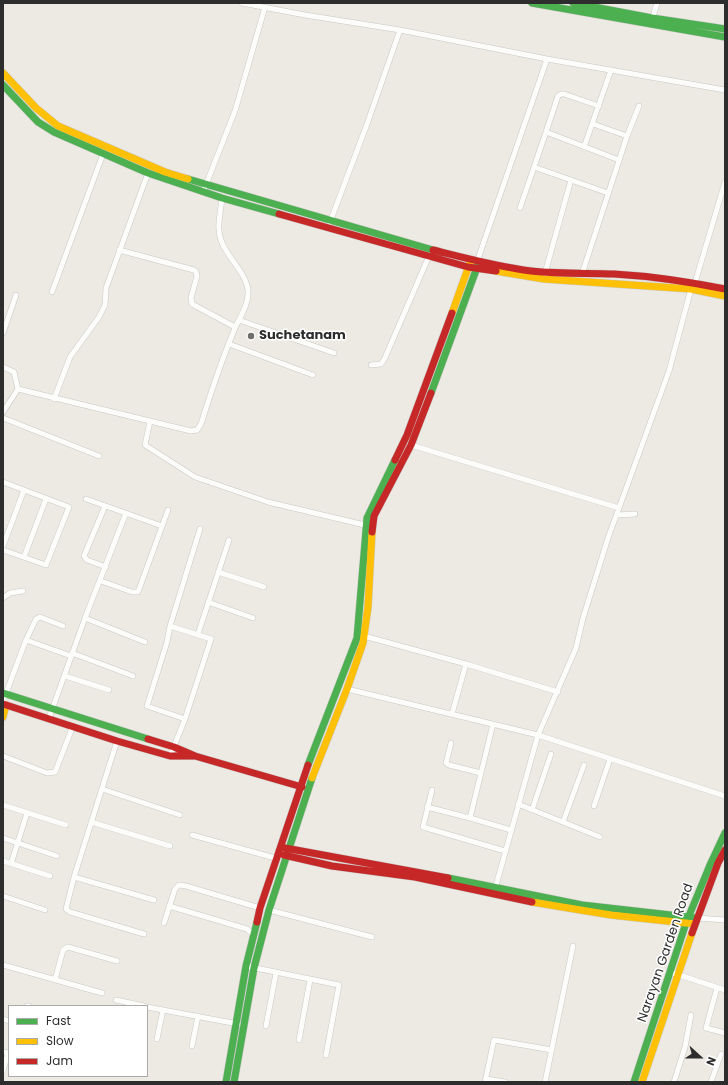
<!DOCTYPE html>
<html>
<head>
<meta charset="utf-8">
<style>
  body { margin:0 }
  #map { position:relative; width:728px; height:1085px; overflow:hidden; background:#eceae2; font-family:Poppins,sans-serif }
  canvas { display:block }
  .frame { position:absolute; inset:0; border:4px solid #2d2d2d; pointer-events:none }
  .legend { position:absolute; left:8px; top:1005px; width:140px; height:72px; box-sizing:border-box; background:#fff; border:1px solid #ababab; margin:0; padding:5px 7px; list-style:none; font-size:12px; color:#2d2d2d }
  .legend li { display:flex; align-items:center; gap:8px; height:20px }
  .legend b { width:20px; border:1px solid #ababab }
  .north { position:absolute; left:680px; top:1037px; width:40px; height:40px; -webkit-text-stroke:3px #fff; paint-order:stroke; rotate:111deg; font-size:11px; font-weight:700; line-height:16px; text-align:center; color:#2d2d2d }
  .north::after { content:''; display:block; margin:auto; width:14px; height:18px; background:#2d2d2d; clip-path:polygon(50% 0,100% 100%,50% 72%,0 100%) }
</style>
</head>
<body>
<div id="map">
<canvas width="728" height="1085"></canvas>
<div class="frame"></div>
<ul class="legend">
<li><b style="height:5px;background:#4caf50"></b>Fast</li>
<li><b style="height:5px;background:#ffc107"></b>Slow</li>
<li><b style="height:5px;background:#c62828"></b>Jam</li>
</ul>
<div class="north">N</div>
</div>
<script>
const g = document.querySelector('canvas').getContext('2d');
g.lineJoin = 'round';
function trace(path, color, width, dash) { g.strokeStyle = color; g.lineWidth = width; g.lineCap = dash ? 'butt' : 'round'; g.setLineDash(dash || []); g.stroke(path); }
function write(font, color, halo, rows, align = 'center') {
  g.font = font + ' Poppins,sans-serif'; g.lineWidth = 3; g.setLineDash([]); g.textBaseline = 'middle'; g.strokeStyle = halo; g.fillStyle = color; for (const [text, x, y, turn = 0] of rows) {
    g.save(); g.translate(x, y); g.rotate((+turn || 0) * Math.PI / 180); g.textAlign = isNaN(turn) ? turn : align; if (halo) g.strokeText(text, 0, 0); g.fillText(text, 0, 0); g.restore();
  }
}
const street = new Path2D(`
  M 242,3 L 305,15 L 400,30 L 547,59 L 725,90
  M 652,20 L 657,3
  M 593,124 L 627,136
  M 546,132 L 558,96 L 561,94 L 564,94 L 599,106
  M 584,147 L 611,70
  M 534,167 L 608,193
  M 203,192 L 235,111 L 265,7
  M 520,208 L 546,132 L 619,160
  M 330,222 L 366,127 L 400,30
  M 119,250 L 194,270 L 196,272 L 197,276 L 191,298 L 192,304 L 235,327
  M 479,256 L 547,59
  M 545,273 L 571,180
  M 582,274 L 627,136 L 639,106
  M 694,286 L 725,182
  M 52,292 L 103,154
  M 239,320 L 334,353
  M 3,333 L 16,295
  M 229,344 L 313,375
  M 371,365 L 381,364 L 384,360 L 429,256
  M 3,367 L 14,372 L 18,389
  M 54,399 L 70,357 L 99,317 L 105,305 L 106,288 L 148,173
  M 3,412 L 18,389 L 191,431 L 197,430 L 201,424 C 211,392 222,359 235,328 C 240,317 249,304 248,291 C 247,273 226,257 221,240 C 216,228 221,211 222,198
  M 3,418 L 99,456
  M 150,421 L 145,445 L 195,477 L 268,502 L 369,526
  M 411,445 L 619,508 L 608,538 L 583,618 L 576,648 L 538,735 L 495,889
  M 3,482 L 69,507 L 46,565 L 3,550
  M 86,499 L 162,526
  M 105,506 L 84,556 L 87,560 L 106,567
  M 619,508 L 669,371 L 691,289
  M 617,515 L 635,514
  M 3,546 L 24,490
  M 24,557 L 46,499
  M 218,572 L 264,587
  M 101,581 L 132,592 L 138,592 L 168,510
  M 3,598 L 10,593 L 23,591
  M 208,602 L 253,618
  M 85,618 L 145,642
  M 170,626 L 200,529
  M 198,634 L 229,540
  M 364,636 L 466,664 L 558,692
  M 26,640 L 71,656
  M 72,653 L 133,676
  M 65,676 L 109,690
  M 347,689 L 538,735 L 725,796
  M 3,701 L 26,640 L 36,619 L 40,617 L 63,626
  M 452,714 L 466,664
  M 49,718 L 85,618 L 126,513
  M 117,741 L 74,877 L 66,909 L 70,912 L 144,934
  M 451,743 L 446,763 L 449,765 L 481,773
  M 3,756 L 47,773 L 55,772 L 73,726
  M 170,756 L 185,719 L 211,639 L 170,626 L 167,642 L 147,706 L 185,719
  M 102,789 L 180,815
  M 432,790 L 423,827 L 505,851
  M 518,804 L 600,837
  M 3,805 L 66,825
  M 594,806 L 610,759
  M 427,807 L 470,818 L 493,724
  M 532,810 L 551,754
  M 470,818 L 511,830
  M 91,822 L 170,846
  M 563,822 L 584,765
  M 192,835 L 275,858
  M 3,838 L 57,856
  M 3,861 L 50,876
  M 11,864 L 27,813
  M 74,877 L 154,900
  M 3,896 L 45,910
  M 169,906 L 247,929 L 253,934
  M 269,910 L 372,937
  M 697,918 L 725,920
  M 164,923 L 175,889 L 179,885 L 186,886 L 260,908
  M 3,965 L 102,993
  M 246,966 L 339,985 L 326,1055
  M 670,972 L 725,990
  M 55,980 L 63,950 L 68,947 L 117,961
  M 717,988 L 706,1028 L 725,1033
  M 116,1000 L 144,1006
  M 27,1006 L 29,1006
  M 147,1007 L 238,1024
  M 3,1019 L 9,1021
  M 266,1026 L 276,973
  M 157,1039 L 163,1010
  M 299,1040 L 310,980
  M 192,1046 L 198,1016
  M 3,1052 L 8,1053 L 3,1071
  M 486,1079 L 505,1082
  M 485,1082 L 494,1040 L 552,1050
  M 545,1082 L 573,946
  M 674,1082 L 685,1047 L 691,1015
  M 711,1082 L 721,1054`);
const fast = new Path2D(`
  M 532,3 L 725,37
  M 573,3 L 652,18 L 725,29
  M 3,85 L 38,122 L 54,132 L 148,173 L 222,198 L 279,214
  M 188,179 L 433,250
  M 431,393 L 479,262
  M 3,693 L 148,739
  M 308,765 L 357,638 L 367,518 L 395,460
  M 448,878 L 582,905 L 697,918
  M 226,1082 L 246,966 L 257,922
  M 234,1082 L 254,968 L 269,910 L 312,778
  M 634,1082 L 686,923 L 710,865 L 725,833`);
const slow = new Path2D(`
  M 3,73 L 36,108 L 58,126 L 165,172 L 188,179
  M 496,271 L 544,279 L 691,289 L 725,296
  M 452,313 L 471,260
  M 3,717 L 6,705
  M 312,778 L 347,689 L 363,643 L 368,607 L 372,532
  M 532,902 L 611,915 L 695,924
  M 642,1082 L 692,933`);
const jam = new Path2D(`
  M 279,214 L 468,267 L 496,271
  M 433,250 C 465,258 498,267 531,271 C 559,274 586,273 614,274 C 649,276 690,282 725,289
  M 395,460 L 407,435 L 452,313
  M 372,532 L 374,516 L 411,445 L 431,393
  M 3,704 L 117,741 L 170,756 L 193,756
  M 148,739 L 174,747 L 195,756 L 302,787
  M 285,848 L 448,878
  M 284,855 L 332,866 L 415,877 L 532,902
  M 257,922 L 260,908 L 308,765
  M 692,933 L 718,863 L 725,850`);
trace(street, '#c9c8c7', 6);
trace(fast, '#c9c8c7', 8);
trace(slow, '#c9c8c7', 8);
trace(jam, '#c9c8c7', 8);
trace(street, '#fcfcfb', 5);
trace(fast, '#4caf50', 7);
trace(slow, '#ffc107', 7);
trace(jam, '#c62828', 7);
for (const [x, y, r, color] of [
  [251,336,4,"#706f6c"]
]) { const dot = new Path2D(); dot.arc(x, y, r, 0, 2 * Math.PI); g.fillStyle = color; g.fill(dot); trace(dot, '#fff', 1.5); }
write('bold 13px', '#2d2d2d', '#fff', [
  ["Suchetanam",259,336]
], 'left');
write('13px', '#2d2d2d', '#fff', [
  ["Narayan Garden Road",666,953,-71]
]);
</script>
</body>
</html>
